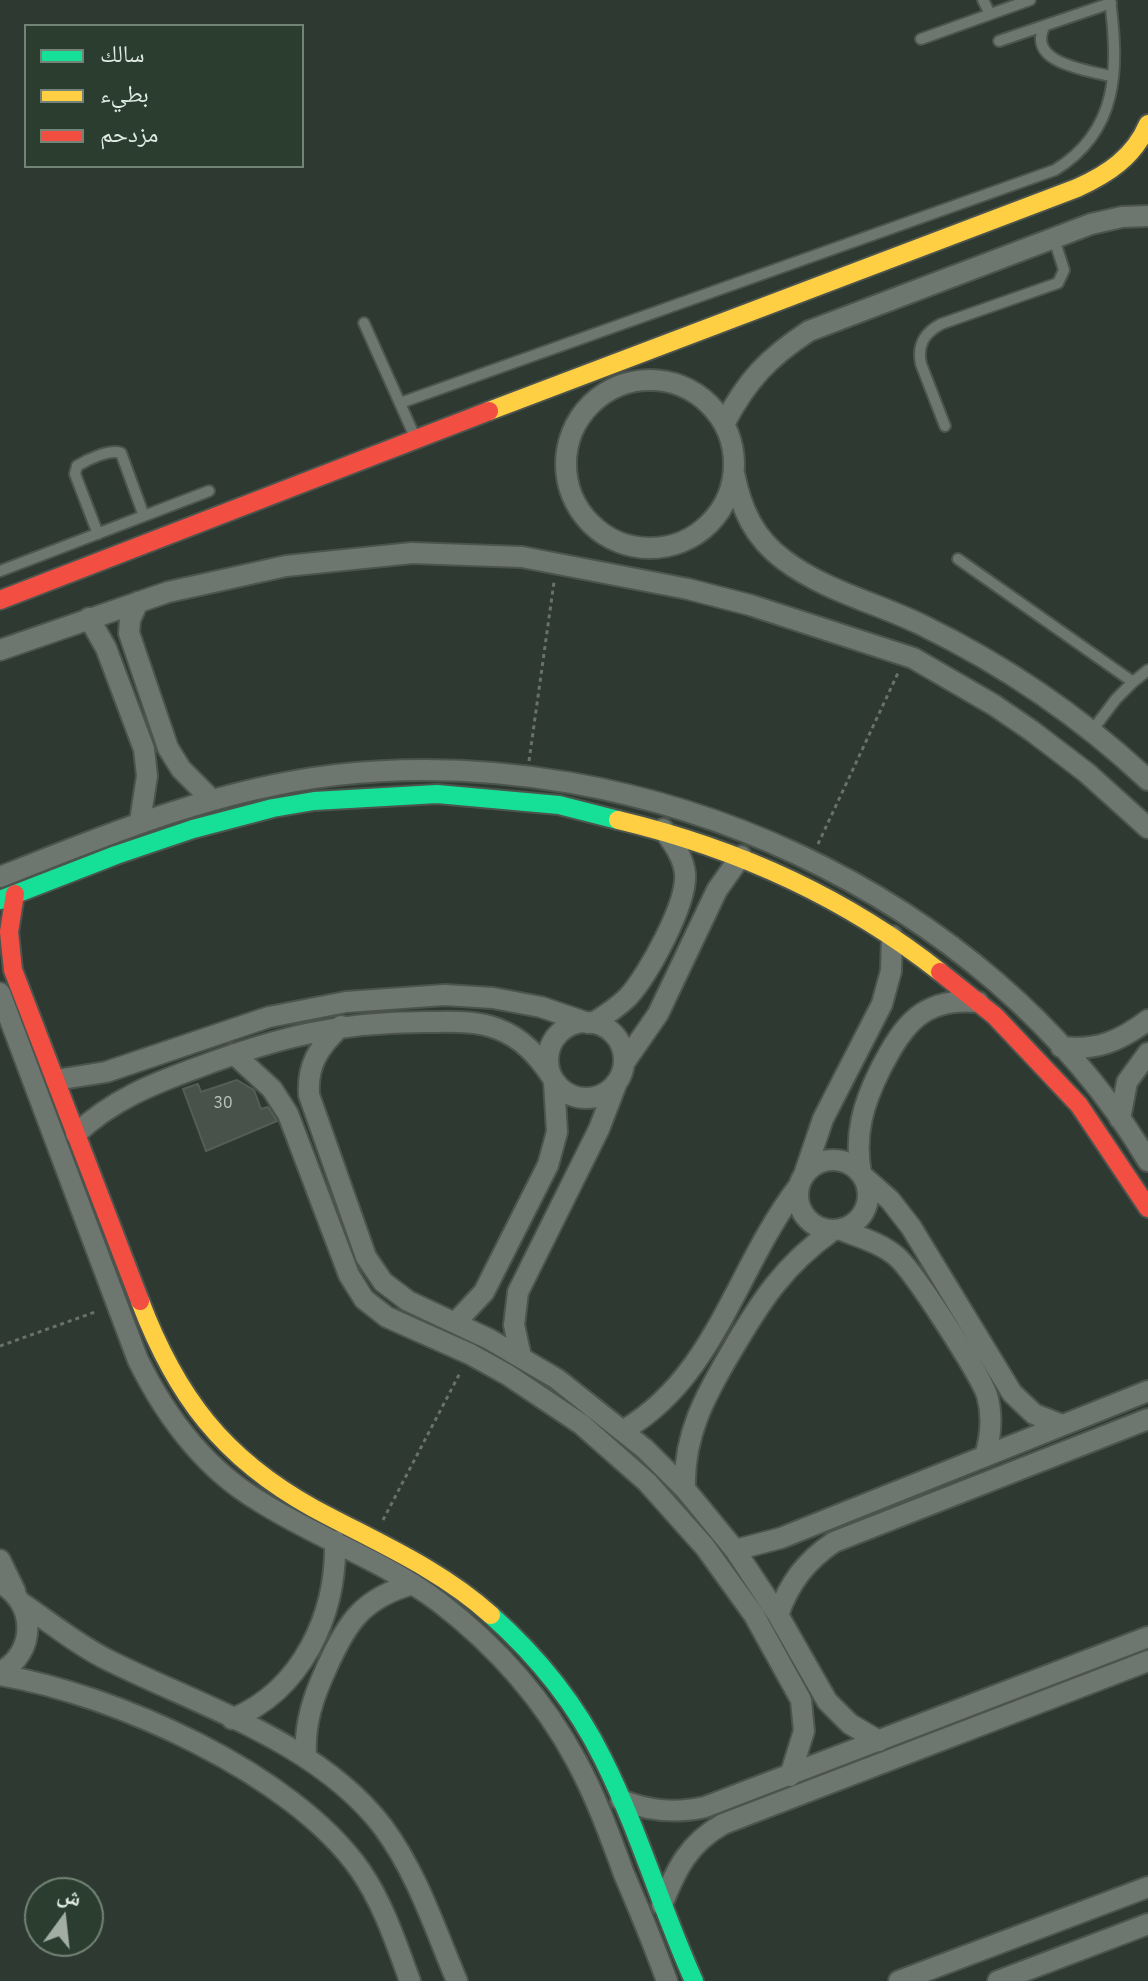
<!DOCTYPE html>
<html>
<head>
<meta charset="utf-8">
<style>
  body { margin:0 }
  #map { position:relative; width:1148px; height:1981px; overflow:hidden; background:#2e3931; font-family:"IBM Plex Sans","Noto Naskh Arabic",sans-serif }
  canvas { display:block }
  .legend { position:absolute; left:24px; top:24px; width:280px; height:144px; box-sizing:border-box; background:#2a3d2e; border:2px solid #738376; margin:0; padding:10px 14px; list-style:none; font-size:24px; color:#e0ebe2 }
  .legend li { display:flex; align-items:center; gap:16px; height:40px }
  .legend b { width:40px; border:2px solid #738376 }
  .north { position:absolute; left:24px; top:1877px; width:80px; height:80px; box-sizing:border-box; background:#2a3d2e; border:2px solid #738376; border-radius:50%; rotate:15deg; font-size:22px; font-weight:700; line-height:32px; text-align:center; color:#e0ebe2 }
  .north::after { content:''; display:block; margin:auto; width:28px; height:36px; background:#a2ada4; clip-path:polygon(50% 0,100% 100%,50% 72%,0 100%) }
</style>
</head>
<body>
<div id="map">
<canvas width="1148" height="1981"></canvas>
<ul class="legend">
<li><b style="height:10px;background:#16e098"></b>سالك</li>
<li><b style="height:10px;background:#ffcf43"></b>بطيء</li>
<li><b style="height:10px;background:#f24e42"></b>مزدحم</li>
</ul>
<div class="north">ش</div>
</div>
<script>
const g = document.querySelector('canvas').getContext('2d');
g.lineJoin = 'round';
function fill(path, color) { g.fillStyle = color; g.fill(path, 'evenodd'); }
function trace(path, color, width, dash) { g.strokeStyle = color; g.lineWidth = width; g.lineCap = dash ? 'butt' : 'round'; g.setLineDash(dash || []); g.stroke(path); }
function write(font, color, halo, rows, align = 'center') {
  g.font = font + ' "IBM Plex Sans",sans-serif'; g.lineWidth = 8; g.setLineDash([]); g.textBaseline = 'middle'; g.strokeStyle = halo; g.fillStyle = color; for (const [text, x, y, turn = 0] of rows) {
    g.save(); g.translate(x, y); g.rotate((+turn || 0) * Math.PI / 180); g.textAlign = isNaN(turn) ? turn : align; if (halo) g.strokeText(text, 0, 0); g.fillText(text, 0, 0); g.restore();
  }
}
const building = new Path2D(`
  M 237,1080 L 254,1090 L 261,1109 L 268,1107 L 277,1121 L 206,1151 L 183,1089 L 198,1084 L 201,1092 Z`);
fill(building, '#48514a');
trace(building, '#545d56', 2);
const lane = new Path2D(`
  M 983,0 L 990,14
  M 1044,27 C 1027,64 1089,70 1113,77
  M 921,39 L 1030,0
  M 999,41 L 1111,3
  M 364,323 L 415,437
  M 400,403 L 1055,170 C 1119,131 1119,68 1110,0
  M 945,426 L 921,364 C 917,345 924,333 941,324 L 1058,283 L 1064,270 L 1054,239
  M 98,534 L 75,474 L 77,466 C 88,459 110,449 121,453 L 144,516
  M 958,559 L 1133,682 L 1148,670
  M 0,571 L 209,491
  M 1091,732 L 1116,699 L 1133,682`);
const street = new Path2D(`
  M566 464a84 84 0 1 1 168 0a84 84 0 1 1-168 0Z
  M 724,424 C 747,380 768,358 809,331 L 1091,224 L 1122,217 L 1148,216
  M 734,473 C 741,509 754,538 784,560 C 825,591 877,603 922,625 C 1004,665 1082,718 1148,780
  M 138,602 L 130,620 L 129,633 L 168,748 L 181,769 L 211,799
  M 89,618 L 106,648 L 144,749 L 147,776 L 140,821
  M 0,650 L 168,592 L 286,566 L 412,553 L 522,557 L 688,589 L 750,605 L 913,658 L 994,705 L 1032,731 L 1087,773 L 1148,828
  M 0,877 C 110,833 217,789 336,775 C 643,740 987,892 1148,1161
  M 0,993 L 138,1360 C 166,1417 204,1468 259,1501 C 317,1538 383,1560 439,1602 C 495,1645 544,1700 577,1762 C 596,1797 610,1836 624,1874 C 639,1909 654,1945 667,1981
  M548 1060a38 38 0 1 1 76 0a38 38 0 1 1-76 0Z
  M 593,1023 C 606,1015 618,1007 628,997 C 648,975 688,903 685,873 C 683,856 673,843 663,829
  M 341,1026 C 319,1047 307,1064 309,1095 L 366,1257 L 383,1282 L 408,1301 L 489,1339 L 557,1379 L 645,1449 L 685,1489 L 735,1550 L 778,1615 L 827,1701 L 850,1724 L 879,1741
  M 1061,1047 C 1097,1051 1120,1041 1148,1020
  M 234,1054 L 272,1089 L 288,1114 L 349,1275 L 364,1299 L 387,1317 L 470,1354 L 508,1375 L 581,1424 L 647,1482 L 705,1547 L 754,1615 L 801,1700 L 804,1731 L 790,1776
  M 624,1063 L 658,1014 L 717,890 L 741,856
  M 56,1080 L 106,1072 L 269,1017 L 346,1002 L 445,995 L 493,998 L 541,1007 L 588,1023
  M 1120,1119 L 1127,1082 L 1148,1053
  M 76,1134 C 112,1100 152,1084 199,1067 C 279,1037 339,1022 425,1022 C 450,1022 475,1020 498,1029 C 522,1038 538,1056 552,1077
  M798 1195a35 35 0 1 1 70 0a35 35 0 1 1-70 0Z
  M 861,1174 C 854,1134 863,1104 881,1068 C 904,1024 923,997 978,1002
  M 804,1175 L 823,1119 L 882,1004 L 891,971 L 892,936
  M 864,1177 L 890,1200 L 911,1227 L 1012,1393 L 1034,1414 L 1062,1425
  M 841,1230 C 859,1237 881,1243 896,1256 C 914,1271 979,1373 987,1395 C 993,1416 991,1436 985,1456
  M 456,1322 L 484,1292 L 548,1165 L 557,1132 L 554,1082
  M 521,1357 L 514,1325 L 518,1292 L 599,1129 L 617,1082
  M 624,1430 C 716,1376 736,1268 798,1187
  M 685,1489 C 683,1436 705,1396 731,1352 C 760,1302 784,1265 832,1231
  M 735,1550 L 781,1538 L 1148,1391
  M 0,1560 L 15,1591
  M 0,1583 C 36,1602 37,1653 0,1672
  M 23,1604 C 51,1623 79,1646 110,1661 C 203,1707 319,1743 383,1827 C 417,1873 435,1929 457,1981
  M 778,1615 C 789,1583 806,1561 834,1542 L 1148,1419
  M 0,1675 C 114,1694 292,1773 360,1870 C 383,1903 396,1943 410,1981
  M 232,1719 C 302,1690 337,1615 335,1541
  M 306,1757 C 304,1724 313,1697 327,1667 C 347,1622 363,1598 413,1584
  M 621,1800 C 649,1811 675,1814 705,1807 L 1148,1637
  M 662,1905 C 676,1869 689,1843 723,1824 L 1148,1661
  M 899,1981 L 1148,1887
  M 998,1981 L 1148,1924`);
const fast = new Path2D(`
  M 0,900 L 116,855 L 193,829 L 273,808 L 314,801 L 437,794 L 559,805 L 618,820
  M 491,1615 C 537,1656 576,1704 603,1759 C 639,1831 661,1908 694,1981`);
const slow = new Path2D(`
  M 489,411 L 1077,188 C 1108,174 1134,157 1148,124
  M 618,820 C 736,848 845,897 940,972
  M 140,1301 C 176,1396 223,1458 313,1508 C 374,1541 439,1568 491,1615`);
const jam = new Path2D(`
  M 0,600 L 489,411
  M 15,894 L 9,932 L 13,970 L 140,1301
  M 940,972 L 995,1016 L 1079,1105 L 1148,1208`);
trace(lane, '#4c544e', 14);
trace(street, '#4c544e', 24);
trace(fast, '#4c544e', 22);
trace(slow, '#4c544e', 22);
trace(jam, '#4c544e', 22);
trace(new Path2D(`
  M 529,761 L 554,582
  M 818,844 L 898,673
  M 0,1346 L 98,1311
  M 383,1520 L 461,1371`), '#6a716c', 3, [4, 4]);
trace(lane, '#6e7670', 10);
trace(street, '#6e7670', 20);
trace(fast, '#16e098', 18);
trace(slow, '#ffcf43', 18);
trace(jam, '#f24e42', 18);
write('16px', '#bac4bc', null, [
  ["30",223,1103]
]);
</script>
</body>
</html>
